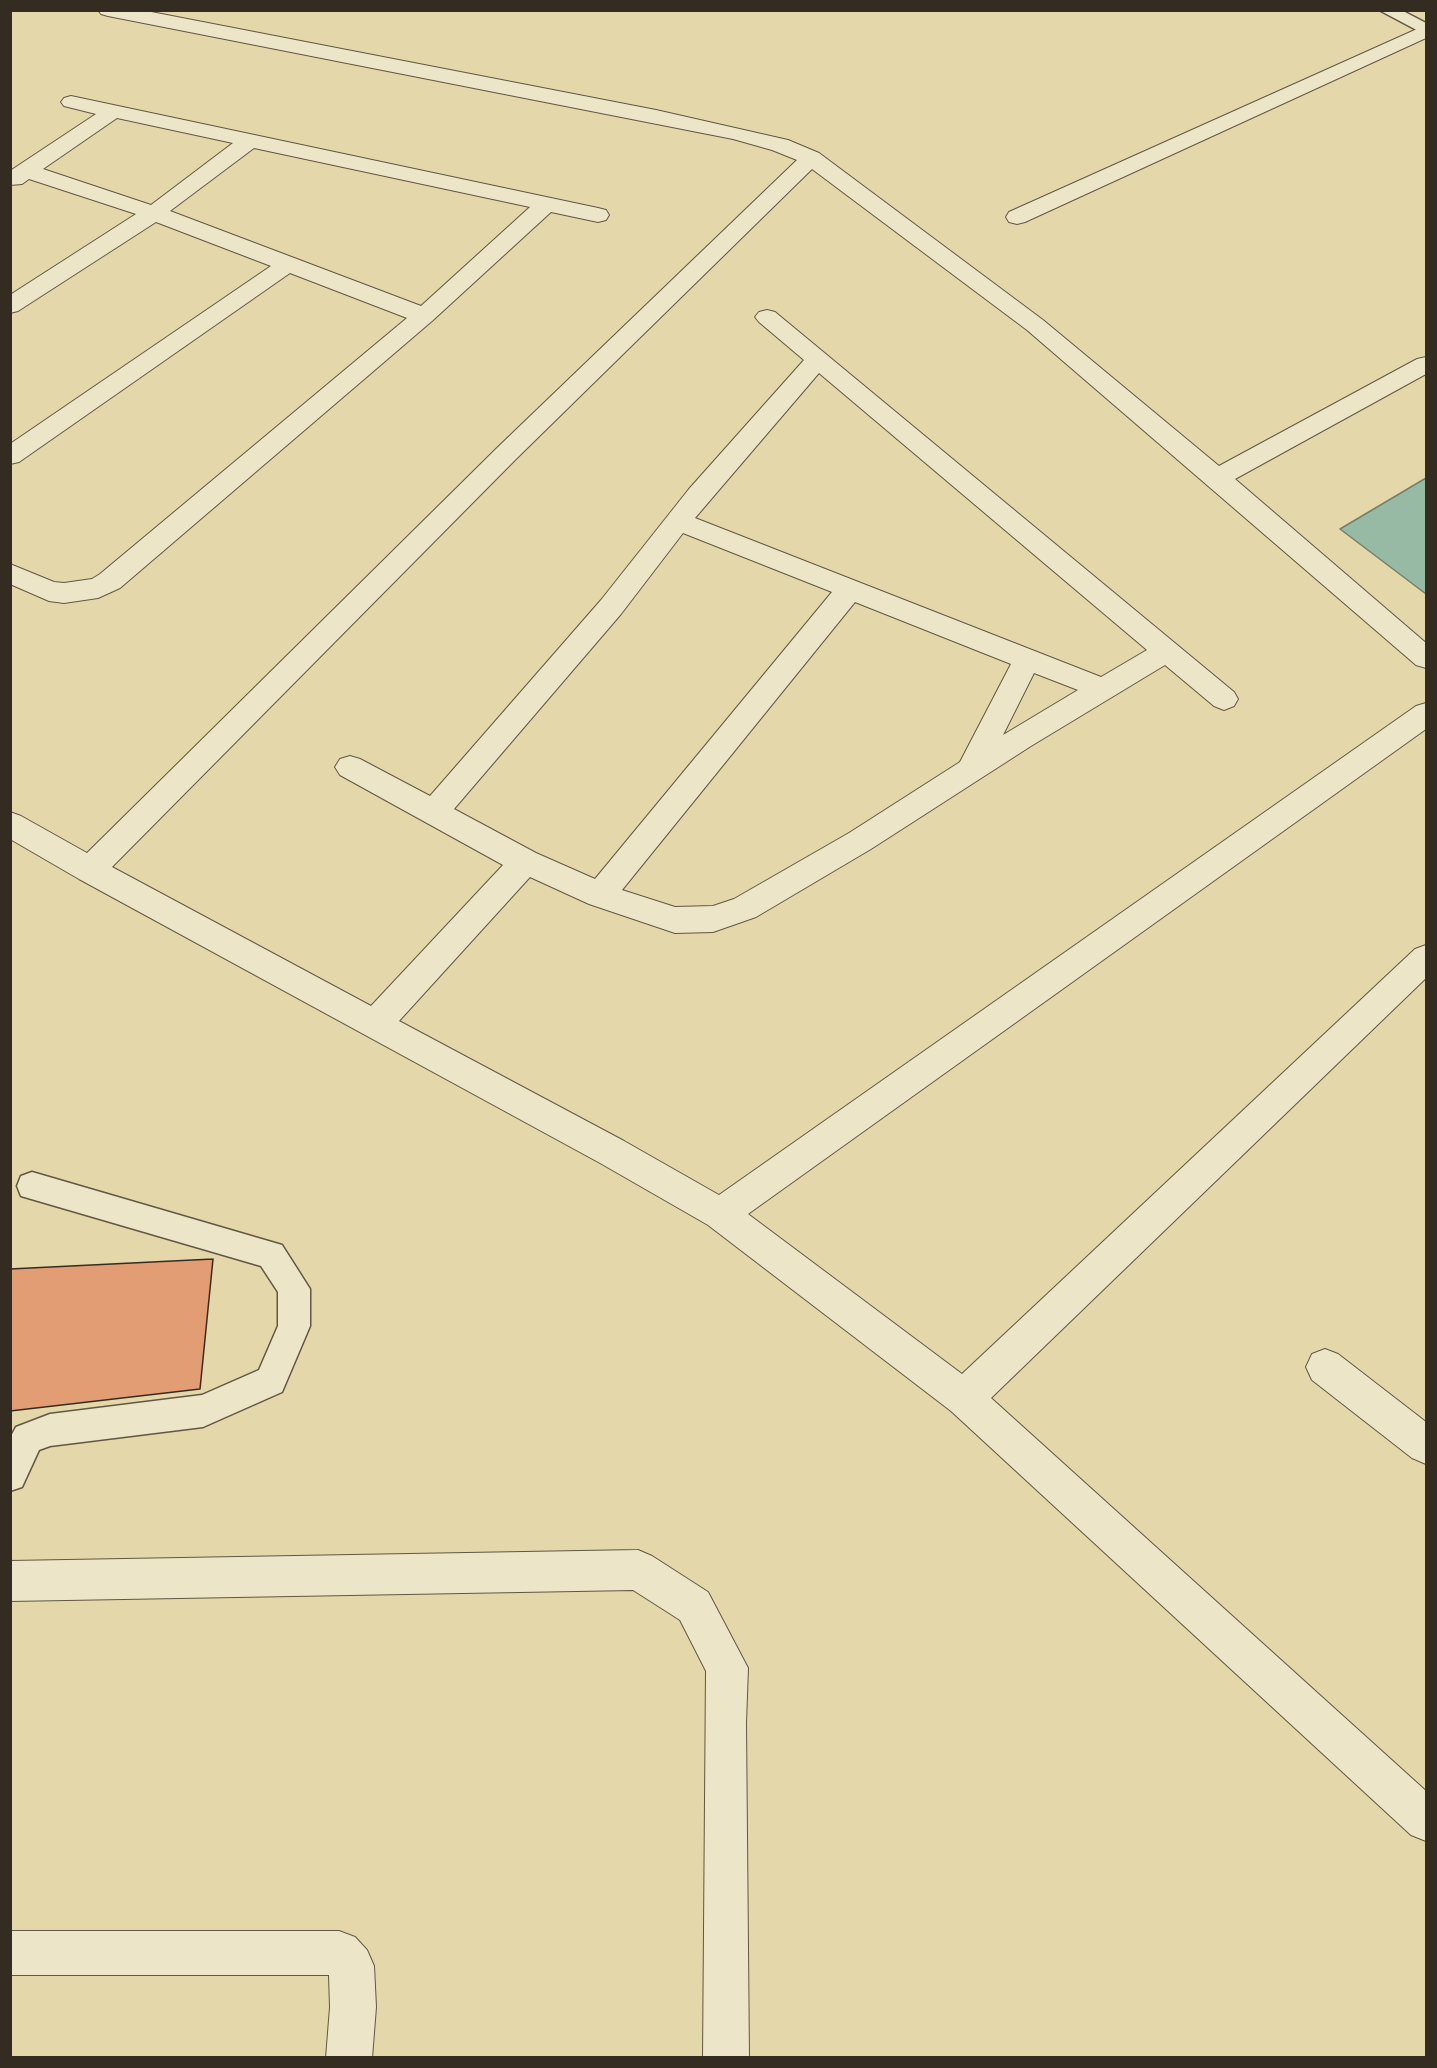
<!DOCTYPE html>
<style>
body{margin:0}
#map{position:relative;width:1437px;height:2068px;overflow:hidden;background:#e4d7aa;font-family:"EB Garamond",serif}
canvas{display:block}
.frame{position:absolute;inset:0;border:12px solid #352c21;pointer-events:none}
</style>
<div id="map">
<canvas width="1437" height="2068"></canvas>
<div class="frame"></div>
</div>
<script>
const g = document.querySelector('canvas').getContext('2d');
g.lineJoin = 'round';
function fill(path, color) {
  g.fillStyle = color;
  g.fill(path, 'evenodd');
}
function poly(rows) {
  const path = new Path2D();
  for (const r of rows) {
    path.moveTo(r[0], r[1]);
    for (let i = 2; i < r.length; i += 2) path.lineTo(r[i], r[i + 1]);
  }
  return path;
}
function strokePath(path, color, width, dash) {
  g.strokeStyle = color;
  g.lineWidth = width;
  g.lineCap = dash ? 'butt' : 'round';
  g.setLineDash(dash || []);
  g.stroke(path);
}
const water = poly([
 [1426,478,1426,594,1340,529,1426,478]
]);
fill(water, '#97baa4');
strokePath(water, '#708170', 1.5);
const building = poly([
 [213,1259,200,1389,10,1411,10,1269,213,1259]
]);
fill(building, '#e29d74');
strokePath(building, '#352c21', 1.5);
const lane = poly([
 [1379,10,1401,10,1426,23,1426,35,1379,10],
 [32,1172,282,1245,310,1289,310,1326,282,1392,203,1427,50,1446,39,1450,22,1487,10,1491,10,1438,16,1427,50,1414,202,1395,259,1370,278,1326,278,1292,261,1266,21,1196,17,1186,21,1176,32,1172]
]);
const street = poly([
 [98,10,141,10,656,110,788,140,819,153,1043,320,1219,466,1417,359,1426,357,1426,374,1235,479,1426,643,1426,668,1416,665,1027,330,812,169,516,459,112,867,371,1006,503,865,340,775,335,767,340,759,350,756,360,759,430,796,601,600,689,489,804,360,759,322,755,317,759,312,767,310,775,312,1234,692,1238,699,1234,706,1224,710,1214,706,1165,665,1031,746,871,849,756,917,713,932,675,933,589,904,530,877,399,1021,624,1141,719,1195,1416,706,1426,703,1426,729,748,1214,962,1374,1415,949,1426,945,1426,978,991,1398,1426,1791,1426,1841,1411,1835,951,1411,708,1225,600,1163,79,879,10,839,10,812,21,816,87,853,498,447,797,160,772,150,733,139,108,16,101,14,98,10],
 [819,373,1147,650,1101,677,695,518,819,373],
 [683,533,832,592,595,879,536,853,454,809,621,614,683,533],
 [855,602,1011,664,960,762,849,833,734,899,713,906,675,907,622,890,855,602],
 [1034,673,1078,690,1003,735,1034,673],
 [1426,25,1426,38,1025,222,1017,224,1009,222,1006,217,1009,212,1426,25],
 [71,96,598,208,606,210,609,215,606,220,598,222,551,212,432,321,120,588,98,598,64,603,49,601,10,584,10,564,54,582,64,583,92,579,100,574,407,318,290,273,19,462,10,464,10,444,271,266,156,222,18,311,10,313,10,295,136,214,29,179,22,184,10,185,10,171,96,114,64,106,61,102,64,98,71,96],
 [117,118,233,143,151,205,43,169,117,118],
 [254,148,530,207,421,306,170,211,254,148],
 [1325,1349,1338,1354,1426,1422,1426,1464,1412,1458,1312,1380,1306,1367,1312,1354,1325,1349],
 [638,1550,652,1556,708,1592,748,1668,746,1723,749,2058,703,2058,706,1671,680,1620,633,1590,10,1601,10,1561,638,1550],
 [10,1931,339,1931,355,1937,367,1950,374,1966,376,2007,372,2058,326,2058,330,2007,329,1975,10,1975,10,1931]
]);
strokePath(lane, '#615743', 3);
strokePath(street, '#615743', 2);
fill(lane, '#ede5c8');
fill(street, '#ede5c8');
</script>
